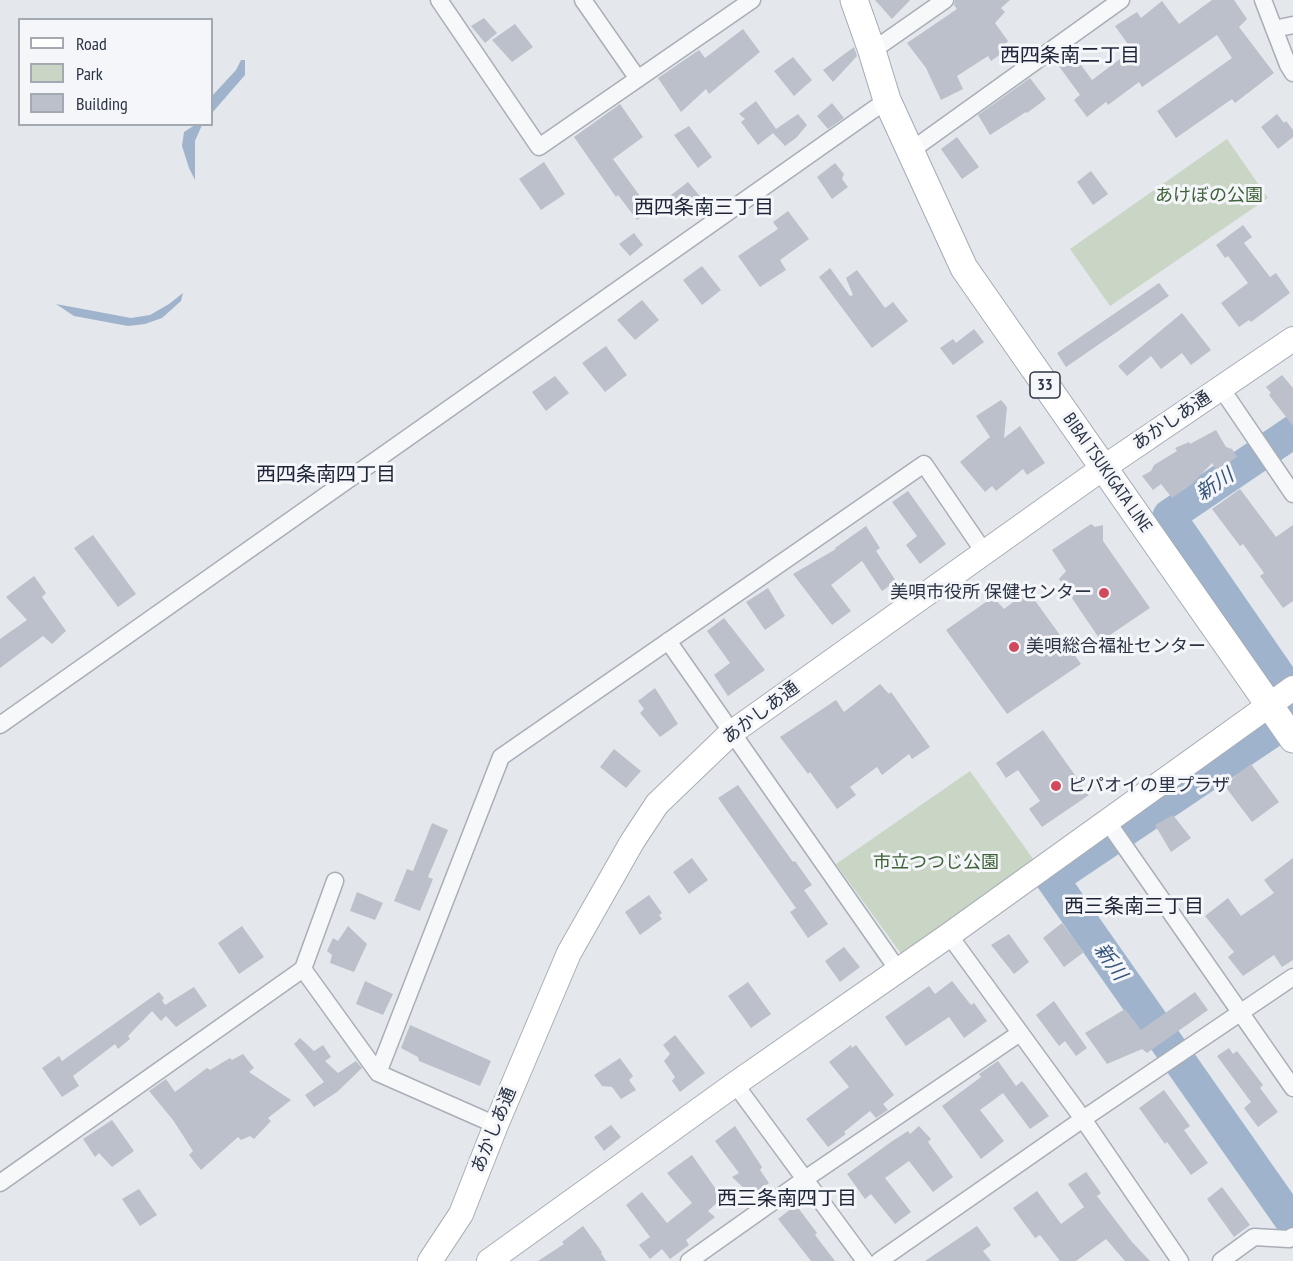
<!DOCTYPE html>
<meta charset="utf-8">
<style>
body{margin:0}
#map{position:relative;width:1293px;height:1261px;overflow:hidden;background:#e4e7ec;font-family:"PT Sans Narrow",sans-serif}
canvas{display:block}
.legend{position:absolute;left:18px;top:18px;width:195px;height:108px;box-sizing:border-box;background:#f4f6f9;border:2px solid #a4a8b1;margin:0;padding:8px 10px;list-style:none;font-size:18px;color:#2b3445}
.legend li{display:flex;align-items:center;gap:12px;height:30px}
.legend b{width:30px;border:2px solid #a4a8b1}
</style>
<div id="map">
<canvas width="1293" height="1261"></canvas>
<ul class="legend">
<li><b style="height:8px;background:#fff"></b>Road</li>
<li><b style="height:16px;background:#c9d6c5"></b>Park</li>
<li><b style="height:16px;background:#bbc0ca"></b>Building</li>
</ul>
</div>
<script>
const g = document.querySelector('canvas').getContext('2d');
g.lineJoin = 'round';
function fill(path, color) {
  g.fillStyle = color;
  g.fill(path, 'evenodd');
}
function poly(rows) {
  const path = new Path2D();
  for (const r of rows) {
    path.moveTo(r[0], r[1]);
    for (let i = 2; i < r.length; i += 2) path.lineTo(r[i], r[i + 1]);
  }
  return path;
}
function strokePath(path, color, width, dash) {
  g.strokeStyle = color;
  g.lineWidth = width;
  g.lineCap = dash ? 'butt' : 'round';
  g.setLineDash(dash || []);
  g.stroke(path);
}
function drawText(font, color, halo, rows, align = 'center') {
  g.font = font + ' "PT Sans Narrow","Noto Sans JP",sans-serif';
  g.lineWidth = 6;
  g.setLineDash([]);
  g.textBaseline = 'middle';
  g.strokeStyle = halo;
  g.fillStyle = color;
  for (const [text, x, y, turn = 0] of rows) {
    g.save();
    g.translate(x, y);
    g.rotate((+turn || 0) * Math.PI / 180);
    g.textAlign = isNaN(turn) ? turn : align;
    if (halo) g.strokeText(text, 0, 0);
    g.fillText(text, 0, 0);
    g.restore();
  }
}
fill(poly([
 [1227,139,1268,198,1110,306,1070,249],
 [970,771,1036,863,902,955,836,864]
]), '#c9d6c5');
fill(poly([
 [241,60,245,60,245,75,212,113,212,96,236,70],
 [195,125,202,125,195,141,195,180,189,168,182,146,184,132],
 [183,293,181,301,162,318,145,324,128,326,74,316,56,304,131,318,150,315,169,304]
]), '#9fb4cc');
strokePath(poly([
 [1293,432,1169,516,1293,696],
 [1293,717,1052,879,1293,1223]
]), '#9fb4cc', 33);
fill(poly([
 [875,0,910,0,892,19],
 [955,0,1010,0,1001,8,1005,12,995,23,1008,41,1002,48,1005,51,991,61,988,56,957,76,963,89,941,100,926,68,907,43,957,9,954,5],
 [1212,0,1234,0,1247,19,1239,27,1274,73,1235,103,1232,99,1176,138,1157,111,1232,58,1217,35,1142,87,1139,82,1108,105,1106,102,1087,117,1074,100,1080,95,1058,65,1073,54,1092,80,1132,50,1115,26,1137,12,1141,18,1162,1,1179,24],
 [484,18,497,33,485,43,471,26],
 [515,24,533,47,512,62,492,40],
 [743,29,760,52,709,94,706,89,681,112,658,78,699,50,705,58],
 [854,47,857,56,833,82,823,70],
 [793,57,812,80,794,96,774,71],
 [1030,78,1046,99,1027,113,1026,112,990,135,978,115],
 [756,101,776,129,798,114,807,125,796,138,785,146,773,133,758,145,741,122,745,119,739,114],
 [832,103,844,118,828,129,817,116],
 [620,104,643,137,613,159,650,210,637,220,618,195,616,197,574,137],
 [1277,114,1284,123,1286,121,1293,130,1293,137,1278,149,1261,127],
 [689,126,712,157,698,168,674,135],
 [957,137,979,167,962,179,941,149],
 [544,162,565,194,541,210,519,179],
 [835,163,844,174,842,179,848,187,832,199,817,177],
 [1091,171,1108,194,1093,205,1077,182],
 [688,182,704,201,688,215,671,195],
 [788,211,809,239,780,260,786,270,760,287,738,256,778,229,773,222],
 [1243,225,1252,237,1244,243,1270,277,1276,273,1290,293,1251,322,1249,320,1239,327,1221,303,1248,283,1228,256,1225,258,1216,245],
 [634,233,643,245,630,256,619,244],
 [702,266,721,290,702,305,683,280],
 [830,268,850,296,853,295,846,278,857,270,885,308,893,302,908,321,872,348,819,277],
 [1159,283,1169,296,1066,367,1057,353],
 [642,300,659,320,635,340,617,320],
 [1182,313,1211,350,1191,365,1182,353,1161,369,1151,356,1127,376,1118,366],
 [974,329,984,342,953,365,940,348,953,339,956,343],
 [606,346,627,375,605,392,582,363],
 [1282,375,1293,388,1293,426,1269,395,1271,393,1266,387],
 [555,376,569,393,546,411,532,392],
 [1001,400,1007,407,1004,438,1020,426,1045,463,1027,475,1023,469,996,491,992,486,985,492,960,462,990,437,976,416],
 [1216,430,1226,447,1232,449,1237,457,1217,471,1212,463,1192,484,1172,498,1161,484,1153,490,1142,476,1151,471,1154,465,1177,451,1175,448,1189,442,1190,444],
 [1240,489,1276,537,1293,525,1293,601,1283,608,1260,576,1264,573,1243,544,1240,546,1212,509],
 [908,491,946,544,920,564,906,545,917,536,892,502],
 [1091,524,1095,527,1103,525,1103,541,1150,608,1101,641,1059,579,1066,571,1052,550],
 [866,526,880,548,876,551,896,581,882,591,862,561,831,585,851,611,832,625,793,574,836,549,835,548],
 [93,535,136,594,118,607,74,548],
 [34,576,46,593,42,597,66,631,52,644,43,636,0,668,0,639,27,620,6,597],
 [768,588,785,616,765,630,746,602],
 [1028,591,1081,664,1007,714,946,630,993,597,1004,609],
 [724,618,765,670,728,696,714,675,730,663,707,631],
 [880,684,889,694,891,692,930,747,912,759,909,754,882,775,877,767,850,787,856,795,837,809,810,772,808,774,780,737,836,700,844,712],
 [655,688,678,724,660,737,640,713,644,709,638,701],
 [1043,730,1089,795,1042,827,1029,809,1040,801,1018,770,1006,778,996,763],
 [614,749,641,771,626,788,600,767],
 [1251,764,1279,802,1252,822,1224,785],
 [738,785,793,862,795,861,812,885,804,890,828,924,808,938,790,912,796,908,718,798],
 [1173,815,1191,838,1171,852,1155,825],
 [432,823,448,830,428,877,433,879,420,911,394,901,407,869,413,871],
 [692,858,708,880,689,894,673,872],
 [1293,858,1293,960,1282,967,1274,955,1243,976,1228,957,1234,952,1205,916,1228,898,1241,916,1274,893,1264,880],
 [357,892,383,903,375,920,350,911],
 [649,895,662,913,659,915,662,919,640,935,625,912],
 [1062,923,1084,952,1064,967,1043,938],
 [242,926,264,957,239,974,218,943],
 [348,926,367,944,354,972,330,963,332,955,327,951,333,938,338,941],
 [1009,934,1029,962,1014,974,991,945],
 [844,947,860,967,840,982,825,961],
 [365,981,393,994,383,1015,356,1004],
 [952,981,971,1005,974,1003,987,1021,964,1038,949,1017,906,1046,885,1017,929,986,935,994],
 [748,982,771,1014,751,1028,728,996],
 [194,987,207,1006,176,1027,166,1016,161,1021,152,1011,128,1036,130,1039,118,1049,115,1044,73,1076,79,1086,62,1097,42,1068,59,1056,62,1061,159,992,164,998,162,1000,165,1005],
 [1195,992,1208,1010,1147,1053,1142,1049,1107,1064,1085,1033,1125,1009,1141,1030],
 [1054,1001,1087,1048,1076,1056,1065,1041,1059,1046,1036,1015],
 [410,1025,491,1061,480,1086,419,1061,418,1057,401,1048],
 [675,1035,705,1073,680,1092,672,1081,675,1077,664,1061,670,1054,663,1045],
 [300,1038,314,1051,323,1045,331,1057,325,1061,338,1073,356,1061,362,1068,337,1092,314,1107,305,1095,324,1082,294,1044],
 [851,1045,852,1048,856,1045,894,1095,883,1104,888,1110,876,1118,870,1111,844,1132,846,1134,828,1147,806,1119,849,1087,829,1062],
 [1229,1048,1233,1054,1237,1051,1263,1085,1260,1088,1278,1112,1258,1127,1244,1108,1251,1102,1217,1056],
 [243,1054,254,1068,249,1072,291,1100,268,1118,271,1121,254,1139,250,1136,241,1140,238,1137,201,1170,189,1155,193,1151,173,1120,149,1091,166,1079,175,1092,207,1068,210,1070,230,1058,232,1060],
 [620,1058,633,1076,629,1080,636,1090,621,1099,612,1087,602,1086,594,1075],
 [998,1061,1016,1086,1022,1081,1049,1116,1030,1129,1003,1093,980,1110,1004,1141,981,1159,942,1106,981,1077,979,1074],
 [1164,1090,1190,1126,1184,1130,1208,1163,1191,1175,1167,1142,1165,1144,1139,1108],
 [112,1120,134,1151,112,1167,99,1153,95,1157,83,1139],
 [611,1125,621,1137,604,1151,594,1137],
 [735,1126,762,1167,760,1170,769,1183,751,1195,732,1177,739,1173,715,1141],
 [919,1126,931,1139,928,1142,953,1177,933,1192,909,1161,885,1178,911,1212,895,1224,871,1194,865,1199,847,1174,891,1142,908,1131,910,1134],
 [692,1155,722,1198,708,1211,715,1217,686,1240,689,1245,670,1259,662,1249,650,1259,639,1245,650,1237,626,1205,642,1192,667,1223,692,1203,667,1173],
 [1086,1172,1101,1193,1097,1196,1132,1242,1150,1261,1125,1261,1106,1239,1076,1261,1060,1261,1040,1235,1035,1238,1013,1208,1037,1191,1061,1224,1084,1207,1068,1184],
 [1222,1187,1250,1225,1234,1237,1207,1199],
 [139,1189,157,1215,140,1226,122,1199],
 [796,1205,817,1233,815,1235,835,1261,811,1261,778,1219],
 [583,1226,602,1252,601,1253,606,1261,538,1261,564,1244,562,1242],
 [977,1226,991,1245,983,1251,991,1261,925,1261]
]), '#bbc0ca');
const street = poly([
 [439,0,539,147,752,0],
 [583,0,638,79],
 [1263,0,1288,65,1293,73],
 [1274,29,1293,25],
 [872,51,945,0],
 [909,152,1121,0],
 [1221,388,1293,494],
 [668,641,898,970],
 [0,725,887,100],
 [1107,821,1293,1088],
 [335,881,303,969,378,1073],
 [949,935,1083,1119,1180,1261],
 [735,1084,865,1261],
 [496,1125,378,1073,501,757,924,464,984,552],
 [0,1183,303,969],
 [689,1261,805,1179,1020,1033],
 [879,1261,1083,1119,1293,977],
 [1221,1261,1254,1237,1289,1239,1293,1236]
]);
const secondary = poly([
 [430,1261,461,1214,496,1125,569,953,632,842,657,804,731,733,1103,468,1293,339],
 [489,1261,735,1084,949,935,1293,688]
]);
const primary = poly([
 [854,0,872,51,887,100,964,268,1293,739]
]);
strokePath(street, '#a9aeb7', 19);
strokePath(secondary, '#a9aeb7', 26);
strokePath(primary, '#a3abb8', 29);
strokePath(street, '#f7f8fa', 16);
strokePath(secondary, '#fff', 24);
strokePath(primary, '#fff', 27);
for (const [x, y, r, color] of [
 [1104,593,6,"#d1495b"],
 [1014,647,6,"#d1495b"],
 [1056,786,6,"#d1495b"]
]) {
  const dot = new Path2D();
  dot.arc(x, y, r, 0, 2 * Math.PI);
  g.fillStyle = color;
  g.fill(dot);
  strokePath(dot, '#f4f6f9', 2);
}
for (const [x, y, w] of [
 [1045,385,30]
]) {
  const box = new Path2D();
  box.roundRect(x - w / 2, y - 13, w, 26, 4.5);
  g.fillStyle = '#f4f6f9';
  g.fill(box);
  strokePath(box, '#2b3445', 1.5);
}
drawText('bold 16px', '#2b3445', null, [
 ["33",1045,385]
]);
drawText('18px', '#3f6138', '#f4f6f9', [
 ["あけぼの公園",1209,196],
 ["市立つつじ公園",936,863]
]);
drawText('18px', '#2b3445', '#f4f6f9', [
 ["あかしあ通",1172,421,-34],
 ["BIBAI TSUKIGATA LINE",1107,473,55],
 ["あかしあ通",761,713,-37],
 ["あかしあ通",494,1130,-68]
]);
drawText('18px', '#2b3445', '#f4f6f9', [
 ["美唄市役所 保健センター",1092,593,"right"],
 ["美唄総合福祉センター",1026,647],
 ["ピパオイの里プラザ",1068,786]
], 'left');
drawText('20px', '#1d2536', '#f4f6f9', [
 ["西四条南二丁目",1070,56],
 ["西四条南三丁目",704,208],
 ["西四条南四丁目",326,475],
 ["西三条南三丁目",1134,907],
 ["西三条南四丁目",787,1199]
]);
drawText('italic 20px', '#34527a', '#f4f6f9', [
 ["新川",1215,485,-34],
 ["新川",1110,962,55]
]);
</script>
